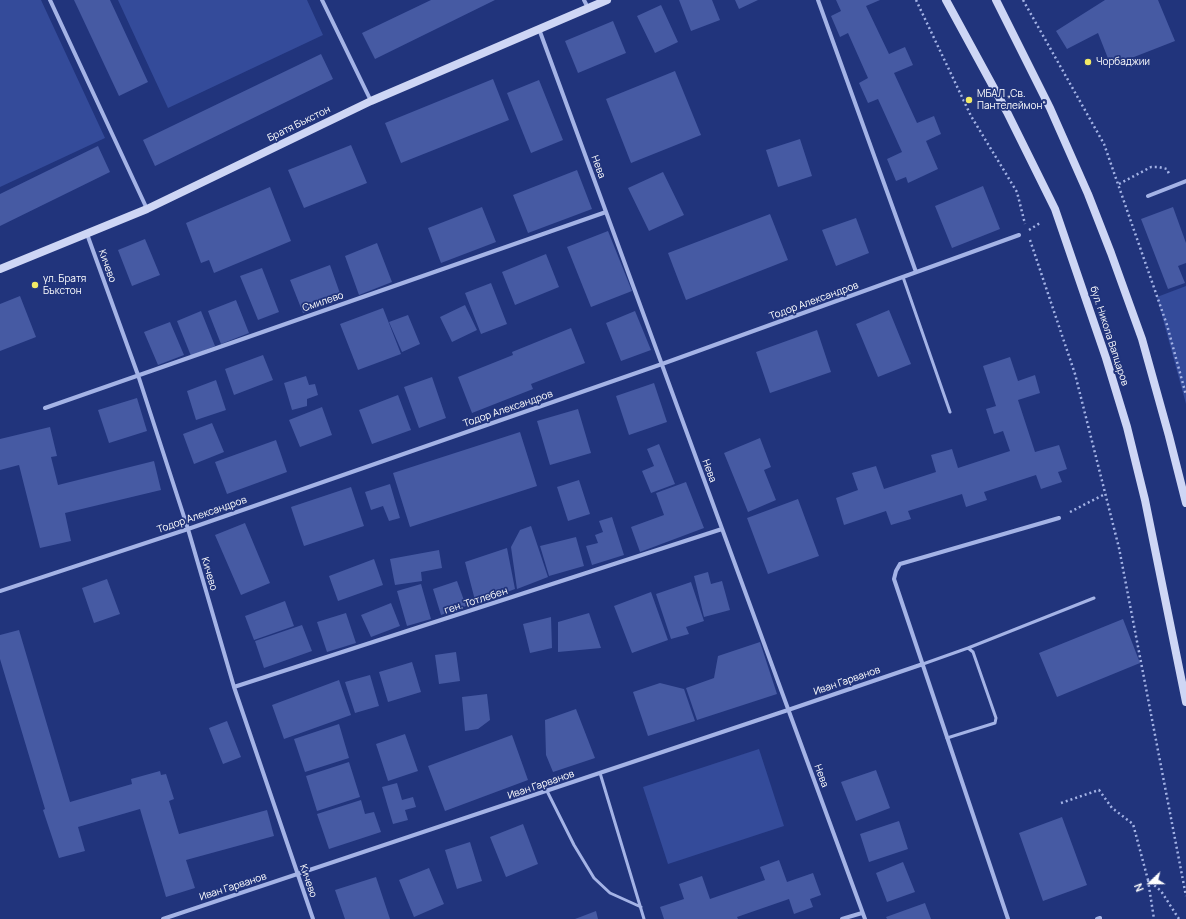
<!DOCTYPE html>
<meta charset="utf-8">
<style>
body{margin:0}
#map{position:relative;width:1186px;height:919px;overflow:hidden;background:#21347c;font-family:Manrope,sans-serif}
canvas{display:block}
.north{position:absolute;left:1130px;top:863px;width:40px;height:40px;-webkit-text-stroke:3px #21347c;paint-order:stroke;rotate:248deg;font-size:11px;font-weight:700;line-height:16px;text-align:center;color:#fff}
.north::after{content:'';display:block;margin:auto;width:14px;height:18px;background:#fff;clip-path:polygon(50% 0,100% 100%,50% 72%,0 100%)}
</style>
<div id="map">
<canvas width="1186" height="919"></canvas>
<div class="north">N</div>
</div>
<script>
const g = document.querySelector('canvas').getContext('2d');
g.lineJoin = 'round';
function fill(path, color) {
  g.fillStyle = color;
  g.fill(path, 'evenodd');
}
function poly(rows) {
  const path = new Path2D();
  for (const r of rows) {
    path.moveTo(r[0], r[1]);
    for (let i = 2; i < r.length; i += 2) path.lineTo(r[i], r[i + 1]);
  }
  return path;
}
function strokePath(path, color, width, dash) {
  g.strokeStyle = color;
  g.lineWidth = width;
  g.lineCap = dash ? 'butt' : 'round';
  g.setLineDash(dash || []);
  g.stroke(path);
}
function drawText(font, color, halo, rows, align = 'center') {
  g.font = font + ' Manrope,sans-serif';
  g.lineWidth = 3.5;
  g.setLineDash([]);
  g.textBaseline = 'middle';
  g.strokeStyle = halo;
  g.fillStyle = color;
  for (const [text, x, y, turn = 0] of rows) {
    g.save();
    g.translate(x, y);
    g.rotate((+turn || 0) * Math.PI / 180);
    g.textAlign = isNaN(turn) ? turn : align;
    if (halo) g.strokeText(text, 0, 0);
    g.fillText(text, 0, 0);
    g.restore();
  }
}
fill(poly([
 [0,0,41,0,105,138,0,187],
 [118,0,307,0,323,35,168,108],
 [1186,286,1186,404,1157,297],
 [759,749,784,826,668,864,643,787]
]), '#344b9a');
fill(poly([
 [74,0,110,0,148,82,119,96],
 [431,0,495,0,375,59,362,33],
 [679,0,712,0,720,20,691,31],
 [735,0,758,0,739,9],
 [836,0,880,0,866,6,889,54,905,47,913,65,894,73,917,123,934,116,941,134,926,141,938,169,908,183,906,177,896,181,887,159,902,152,878,99,868,103,859,83,868,78,848,33,840,37,831,16,841,11],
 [1105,0,1158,0,1175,41,1111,66,1098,33,1067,49,1056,31],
 [661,5,678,42,655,53,637,16],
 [613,21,626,53,578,73,565,41],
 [321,54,333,79,155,166,143,140],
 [675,71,701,135,631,163,606,99],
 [493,79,509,120,401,163,385,123],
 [539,80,563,140,531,153,507,93],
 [800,139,812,176,778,187,766,150],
 [351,145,367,183,304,208,288,170],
 [98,146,110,172,0,226,0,194],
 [577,170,592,209,528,233,513,195],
 [663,172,684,215,649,231,628,188],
 [983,186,1000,229,952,248,935,206],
 [270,187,291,241,214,273,209,260,201,263,186,223],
 [482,207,496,242,441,263,428,228],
 [1173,207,1186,243,1186,263,1178,266,1185,283,1168,289,1141,219],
 [770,214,788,260,686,300,668,253],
 [856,218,869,253,836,266,822,230],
 [608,231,632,291,591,307,567,247],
 [145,239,160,275,132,286,118,250],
 [377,243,392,282,359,295,345,256],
 [546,254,559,287,515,305,502,272],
 [330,265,342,299,303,313,290,280],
 [262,268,279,312,258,320,240,276],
 [491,283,507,324,481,334,465,293],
 [20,296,36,337,0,351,0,304],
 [236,300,249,333,221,344,208,311],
 [465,305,477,330,452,342,440,317],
 [383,308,401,354,358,370,340,324],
 [889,310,911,364,878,377,856,324],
 [201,311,215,346,191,356,177,321],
 [635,311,651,350,621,361,606,323],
 [408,315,420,344,402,352,389,322],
 [170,322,184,355,158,365,144,332],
 [571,328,585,363,531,384,533,389,472,413,458,377,513,355,512,352],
 [817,330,831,372,770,393,756,352],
 [263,355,273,380,234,395,225,369],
 [1010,357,1018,381,1035,375,1040,393,1018,400,1035,452,1059,445,1067,469,1058,472,1062,482,1041,489,1036,475,984,492,987,500,966,507,962,494,908,511,911,519,891,525,886,511,844,525,836,498,858,490,852,473,876,466,884,489,936,472,931,455,952,449,958,468,1010,451,1003,431,994,434,986,409,996,406,983,366],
 [306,376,309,385,315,384,318,395,307,399,307,406,292,410,284,383],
 [432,377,446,418,419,428,404,387],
 [216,380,226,410,196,420,187,391],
 [654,383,667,422,629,435,616,396],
 [398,395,411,430,372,444,359,410],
 [137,398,147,431,109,443,98,410],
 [322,407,332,435,300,447,289,420],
 [578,409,591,453,550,465,537,421],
 [212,423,224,452,194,464,183,434],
 [50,427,57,456,51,457,58,485,154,461,161,490,65,513,71,541,40,548,19,465,0,470,0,439],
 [520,432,537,486,410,527,393,473],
 [760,438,771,467,764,470,776,500,748,512,724,453],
 [276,440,287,472,227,494,215,462],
 [659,444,675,484,651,493,642,471,654,466,647,449],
 [579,480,590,514,568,521,557,487],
 [686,482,704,528,640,552,631,527,664,515,656,493],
 [390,484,400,518,389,521,383,506,371,510,365,492],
 [351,487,364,526,304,546,291,507],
 [798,499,819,556,768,574,747,518],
 [612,517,624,555,592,565,586,546,598,543,595,535,603,532,599,521],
 [245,523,270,583,241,595,215,535],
 [531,526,548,577,517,589,511,547,520,530],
 [576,537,584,566,549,576,540,546],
 [507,548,515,589,476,604,465,562],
 [439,550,442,568,421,572,422,581,395,585,390,559],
 [374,559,383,585,338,601,329,576],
 [708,572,711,584,722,581,730,610,704,617,694,576],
 [107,579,120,614,94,623,82,588],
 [457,581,466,606,441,615,433,589],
 [691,582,704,621,686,627,689,634,671,639,656,594],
 [421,584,431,619,407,626,397,591],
 [651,592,668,640,632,653,614,606],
 [285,601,294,626,254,640,245,616],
 [391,603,400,626,371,637,361,615],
 [346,613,356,643,327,652,317,622],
 [589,613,601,648,558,652,558,622],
 [551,617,552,648,530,653,523,624],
 [1123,619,1140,663,1057,697,1039,653],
 [302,625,312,651,264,668,255,641],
 [19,630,70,802,132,784,131,779,160,771,161,775,166,774,174,799,169,801,179,834,267,810,274,836,186,860,195,888,166,897,140,809,78,827,85,851,59,858,43,810,45,809,0,659,0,635],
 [760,642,777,694,697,720,686,688,714,678,718,656],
 [456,652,460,681,439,684,435,655],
 [412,662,421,692,388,702,379,672],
 [370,675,379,706,355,713,345,682],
 [339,680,351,715,284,739,272,705],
 [660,683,684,689,695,721,648,736,633,692],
 [487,694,490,720,478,729,465,731,462,697],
 [576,709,595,758,553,772,546,755,545,720],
 [227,721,241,757,223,764,209,728],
 [339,724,349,758,305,772,294,739],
 [405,734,418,771,388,781,376,744],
 [512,735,528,780,445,811,428,766],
 [349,762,360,797,317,811,306,776],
 [876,770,890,808,856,821,841,782],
 [397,783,402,800,413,797,416,807,405,810,408,820,393,824,382,787],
 [361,800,365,814,374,812,381,832,329,849,317,814],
 [1062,817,1087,885,1043,901,1019,833],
 [899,821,908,849,869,862,860,834],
 [523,824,538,864,506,877,490,837],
 [470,842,482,881,457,889,445,850],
 [779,860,787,882,813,873,821,895,810,899,813,907,794,914,789,899,737,917,738,919,664,919,660,907,684,899,679,884,702,876,710,899,765,880,760,867],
 [903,862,915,892,887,902,876,873],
 [429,868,444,904,414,917,399,880],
 [376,877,390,919,345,919,335,890],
 [925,903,931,919,887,919,886,917],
 [596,911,598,919,575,919]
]), '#465aa3');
strokePath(poly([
 [916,0,971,116,1017,192,1025,224],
 [1023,0,1104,144,1167,325,1186,395],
 [1119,184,1151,167,1159,167,1167,169,1169,174],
 [1029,230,1040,223],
 [1030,240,1075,374,1119,548,1186,896],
 [1070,512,1105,494],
 [1061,803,1099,790,1112,808,1133,824,1148,880,1161,891,1179,919],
 [1148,880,1154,919]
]), '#a4b3e6', 2.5, [2, 3]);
strokePath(poly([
 [903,277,950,412],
 [968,648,1094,598],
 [923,664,968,648,973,652,996,718,995,723,947,738],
 [600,773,644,919],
 [547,791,574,845,594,878,610,893,641,907]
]), '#a4b3e6', 3);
strokePath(poly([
 [50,0,147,209],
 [322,0,371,101],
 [584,0,588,8],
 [818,0,916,272],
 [539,29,865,919],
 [1148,196,1186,181],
 [87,234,138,375,188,529,234,687,313,919],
 [45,408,606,212],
 [0,591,188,529,662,364,1019,235],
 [234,687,722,529],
 [163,919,788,710,923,664],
 [842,919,862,913],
 [1008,919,894,579,896,571,900,564,1059,518],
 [1097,919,1100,918]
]), '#a4b3e6', 4);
strokePath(poly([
 [946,0,1007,112,1055,209,1106,358,1127,427,1145,500,1186,702],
 [996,0,1050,108,1088,194,1111,253,1142,339,1169,436,1186,503],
 [0,269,147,209,371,101,607,0]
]), '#ced6f5', 8);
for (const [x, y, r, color] of [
 [1088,62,4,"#f2ea66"],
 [969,100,4,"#f2ea66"],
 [35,285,4,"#f2ea66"]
]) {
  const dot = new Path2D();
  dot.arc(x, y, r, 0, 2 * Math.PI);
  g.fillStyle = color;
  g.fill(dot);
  strokePath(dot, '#21347c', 1.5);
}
drawText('10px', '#fff', '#21347c', [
 ["Чорбаджии",1096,62],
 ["МБАЛ „Св.",977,94],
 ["Пантелеймон“",977,106],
 ["ул. Братя",43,279],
 ["Бъкстон",43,291]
], 'left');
drawText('10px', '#fff', '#21347c', [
 ["Братя Бъкстон",299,124,-26],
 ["Нева",598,167,70],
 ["Кичево",107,266,70],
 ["Тодор Александров",814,301,-20],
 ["Смилево",323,302,-19],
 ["бул. Никола Вапцаров",1109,336,72],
 ["Тодор Александров",508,409,-19],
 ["Нева",709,471,70],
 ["Тодор Александров",202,515,-19],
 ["Кичево",209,574,74],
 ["ген. Тотлебен",476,601,-18],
 ["Иван Гарванов",847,681,-19],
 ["Нева",821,776,70],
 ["Иван Гарванов",541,785,-19],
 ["Кичево",308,881,71],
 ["Иван Гарванов",233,887,-18]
]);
</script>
